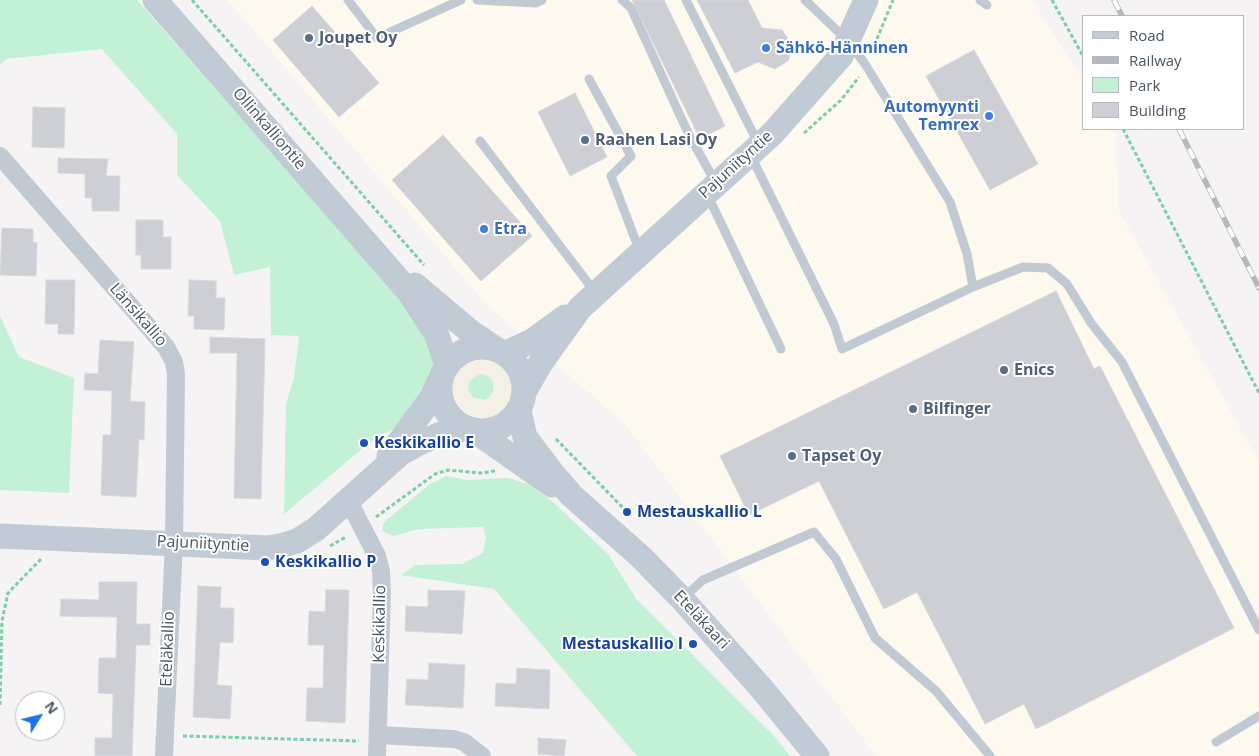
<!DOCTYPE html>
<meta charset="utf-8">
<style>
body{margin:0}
#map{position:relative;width:1259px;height:756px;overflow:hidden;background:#f5f3f3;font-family:"Open Sans",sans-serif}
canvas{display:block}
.legend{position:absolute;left:1082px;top:15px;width:162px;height:115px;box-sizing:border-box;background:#fff;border:1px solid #b7bbc0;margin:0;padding:6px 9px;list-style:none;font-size:15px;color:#4a5661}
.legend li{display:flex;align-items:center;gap:10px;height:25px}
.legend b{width:25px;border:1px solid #b7bbc0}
.north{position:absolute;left:15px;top:691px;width:50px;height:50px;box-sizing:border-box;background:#fff;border:1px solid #b7bbc0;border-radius:50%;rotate:54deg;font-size:14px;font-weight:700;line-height:20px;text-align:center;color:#4a5661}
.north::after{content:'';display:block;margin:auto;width:18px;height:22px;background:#1a73e8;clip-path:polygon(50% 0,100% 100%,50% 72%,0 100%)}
</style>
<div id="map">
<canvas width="1259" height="756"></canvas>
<ul class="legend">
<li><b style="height:6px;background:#c1cbd6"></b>Road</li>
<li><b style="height:6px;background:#b5b8bd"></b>Railway</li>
<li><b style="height:14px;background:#c3f1d5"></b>Park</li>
<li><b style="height:14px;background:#cdcfd5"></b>Building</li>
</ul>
<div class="north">N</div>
</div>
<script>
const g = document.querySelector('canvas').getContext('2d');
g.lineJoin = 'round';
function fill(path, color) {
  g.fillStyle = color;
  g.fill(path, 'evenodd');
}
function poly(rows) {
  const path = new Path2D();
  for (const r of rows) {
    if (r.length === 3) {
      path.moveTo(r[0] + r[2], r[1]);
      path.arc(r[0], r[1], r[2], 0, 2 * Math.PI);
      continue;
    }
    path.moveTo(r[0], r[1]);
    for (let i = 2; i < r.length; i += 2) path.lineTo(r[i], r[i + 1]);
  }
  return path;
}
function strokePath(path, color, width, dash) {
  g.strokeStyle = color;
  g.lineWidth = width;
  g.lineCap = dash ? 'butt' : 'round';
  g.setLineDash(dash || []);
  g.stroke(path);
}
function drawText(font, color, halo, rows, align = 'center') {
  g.font = font + ' "Open Sans",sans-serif';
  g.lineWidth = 4;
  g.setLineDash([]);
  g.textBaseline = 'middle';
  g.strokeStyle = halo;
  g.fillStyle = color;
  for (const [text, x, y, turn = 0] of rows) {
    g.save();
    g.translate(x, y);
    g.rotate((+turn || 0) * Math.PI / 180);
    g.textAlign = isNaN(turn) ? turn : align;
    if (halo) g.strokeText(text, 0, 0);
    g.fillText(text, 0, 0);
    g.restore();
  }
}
fill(poly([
 [228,0,1032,0,1083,80,1083,129,1113,129,1116,134,1118,209,1259,462,1259,756,876,756,624,423,486,304]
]), '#fdf9ef');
fill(poly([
 [0,0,137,0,391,287,436,351,429,388,398,426,374,439,284,514,286,404,294,378,299,336,271,335,270,267,234,275,220,221,177,175,177,134,102,49,6,59,0,65],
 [0,316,19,357,74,378,69,493,0,490],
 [481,387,13],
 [447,476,467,480,508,478,528,484,553,502,608,554,637,600,774,736,790,756,637,756,494,589,401,575,415,565,462,564,483,553,486,537,483,527,419,529,393,536,382,531,384,522,430,484]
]), '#c3f1d5');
fill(poly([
 [475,358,486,358,502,364,509,372,513,382,513,393,509,404,502,412,490,418,476,417,464,412,454,395,453,382,459,369],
 [480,374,488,375,494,382,492,395,485,400,472,397,468,390,469,381]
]), '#f5f0e5');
const building = poly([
 [632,0,664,0,725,126,700,139,632,0],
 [697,0,748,0,762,28,782,30,790,42,789,60,775,69,758,62,735,73,697,0],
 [312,6,379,83,339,117,273,40,312,6],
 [974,50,1038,164,990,190,926,76,974,50],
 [575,93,607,157,570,176,538,112,575,93],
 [33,107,65,108,64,148,32,147,33,107],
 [443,135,532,236,481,281,392,180,443,135],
 [58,158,108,159,106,176,120,176,119,211,92,211,92,198,85,198,85,174,58,173,58,158],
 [136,220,163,220,163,237,171,237,171,269,141,269,141,255,136,255,136,220],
 [2,228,33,229,33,242,37,243,36,276,0,275,2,228],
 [46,280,75,280,74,334,58,334,58,324,45,324,46,280],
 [189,280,216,281,216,298,225,298,224,330,194,329,194,316,188,316,189,280],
 [1056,291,1094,369,1100,366,1234,628,1036,729,1024,704,985,724,917,592,884,609,819,481,749,515,720,456,1056,291],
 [210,337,265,339,261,499,234,498,237,353,210,353,210,337],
 [100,340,134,342,130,401,145,402,144,440,139,439,136,497,101,495,103,435,111,435,112,391,84,390,85,373,98,374,100,340],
 [99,582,137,582,136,624,150,624,150,645,136,645,132,756,95,756,95,738,112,738,113,694,98,693,99,658,116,658,117,617,60,616,61,599,99,600,99,582],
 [198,586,221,587,220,608,234,608,233,643,220,642,217,685,232,686,230,719,193,717,198,586],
 [326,590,349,590,345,723,306,721,307,688,323,688,324,645,308,645,309,611,325,612,326,590],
 [428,590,465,591,462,634,405,631,406,606,428,607,428,590],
 [429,663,465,665,463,708,405,705,407,679,428,680,429,663],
 [517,668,550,670,549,709,495,706,496,683,516,684,517,668],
 [538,738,566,740,564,756,538,754,538,738]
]);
fill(building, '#cdcfd5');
strokePath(building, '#d7d9de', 1);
strokePath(poly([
 [192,0,424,265],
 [1052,0,1083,56],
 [872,51,893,0],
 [1123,129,1259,393],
 [804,133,841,100,859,77],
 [556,439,627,512],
 [376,517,435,474,448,470,481,473,495,471],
 [330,546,346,537],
 [0,705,2,621,8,593,41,559],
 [183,736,359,741]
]), '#7ad0a6', 3, [4, 2.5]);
strokePath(poly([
 [348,0,377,38,461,0],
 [477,0,536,3,542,0],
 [622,0,631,8,689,135,716,183],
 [686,0,759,145],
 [980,0,987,5],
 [589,79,631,156,611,176,640,252],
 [480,141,595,292],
 [751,156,834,324,842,349,973,287,967,254,950,202,865,64,848,41,805,0],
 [707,194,781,349],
 [973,287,1023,267,1048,268,1067,284,1091,323,1122,362,1259,630],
 [683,598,703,580,814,532,836,559,875,638,936,691,990,756],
 [1216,742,1259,716]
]), '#c1cad2', 9);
strokePath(poly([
 [0,156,166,347,174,362,176,374,174,543,164,756],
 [348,500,377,556,381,571,382,594,377,756],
 [378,735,454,739,464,742,482,756]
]), '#c1cad2', 18);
strokePath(poly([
 [155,0,409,292,437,335,447,366],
 [415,285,472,333,496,349],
 [482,389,42],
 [506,353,532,341,565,317],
 [524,392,540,364,580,308,772,134,841,56,866,0],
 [519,411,525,437,553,474,572,496,641,557,682,599,762,689,817,756],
 [475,431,552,485],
 [389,456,431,399,441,378],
 [0,536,267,548,280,546,297,541,316,529,401,453,419,443,441,434,466,429]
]), '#c1cbd6', 25);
const rail = poly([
 [1114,0,1122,16],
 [1179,129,1259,288]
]);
strokePath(rail, '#b5b8bd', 5.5);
strokePath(rail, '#fff', 4, [11]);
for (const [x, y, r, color] of [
 [309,38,5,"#5c6f8a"],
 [766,48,5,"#3f7fe0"],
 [989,116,5,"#3f7fe0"],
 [585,140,5,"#5c6f8a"],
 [484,229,5,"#3f7fe0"],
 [1004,370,5,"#5c6f8a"],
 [913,409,5,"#5c6f8a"],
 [364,443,5,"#1a4fb4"],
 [792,456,5,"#5c6f8a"],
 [627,512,5,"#1a4fb4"],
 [265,562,5,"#1a4fb4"],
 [693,644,5,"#1a4fb4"]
]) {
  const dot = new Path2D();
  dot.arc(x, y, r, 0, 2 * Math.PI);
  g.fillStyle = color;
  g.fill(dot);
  strokePath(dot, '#fff', 2);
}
drawText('bold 16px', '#4e5e75', '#fff', [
 ["Joupet Oy",319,38],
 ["Raahen Lasi Oy",595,140],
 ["Enics",1014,370],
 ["Bilfinger",923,409],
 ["Tapset Oy",802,456]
], 'left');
drawText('bold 16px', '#366cbe', '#fff', [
 ["Sähkö-Hänninen",776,48],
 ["Automyynti",979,107,"right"],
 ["Temrex",979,125,"right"],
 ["Etra",494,229]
], 'left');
drawText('16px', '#4a5661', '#fff', [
 ["Ollinkalliontie",269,129,49],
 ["Pajuniityntie",736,165,-42],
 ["Länsikallio",138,315,49],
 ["Pajuniityntie",203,544,3],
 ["Eteläkaari",701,620,47],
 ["Keskikallio",380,624,-89],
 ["Eteläkallio",168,649,-88]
]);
drawText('bold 16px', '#164399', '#fff', [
 ["Keskikallio E",374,443],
 ["Mestauskallio L",637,512],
 ["Keskikallio P",275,562],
 ["Mestauskallio I",683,644,"right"]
], 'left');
</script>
